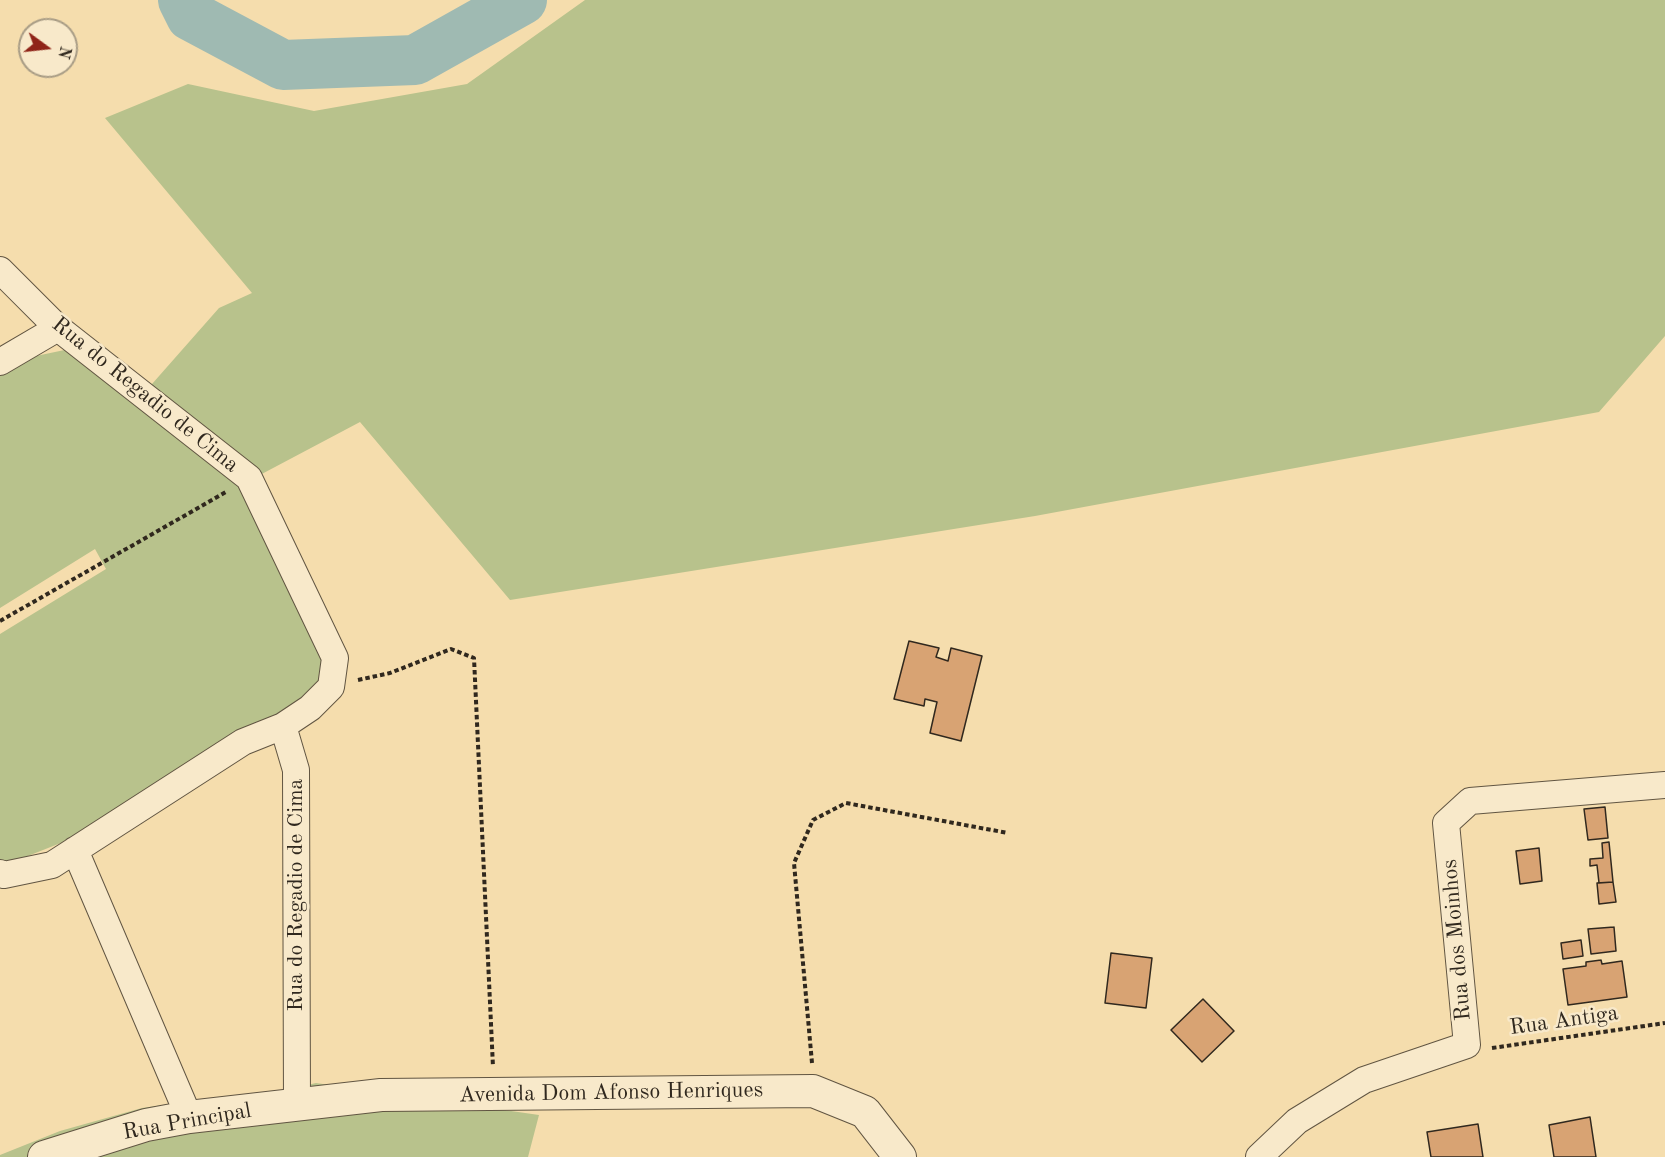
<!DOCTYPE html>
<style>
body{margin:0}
#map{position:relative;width:1665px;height:1157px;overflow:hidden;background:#f5ddad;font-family:"Old Standard TT",serif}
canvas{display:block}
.north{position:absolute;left:18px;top:18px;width:60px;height:60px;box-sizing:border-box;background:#f8e9ca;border:2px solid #a89c85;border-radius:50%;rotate:105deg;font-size:16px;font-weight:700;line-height:24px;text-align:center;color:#30281e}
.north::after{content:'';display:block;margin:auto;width:21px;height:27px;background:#8f2418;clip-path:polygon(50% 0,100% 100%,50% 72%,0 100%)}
</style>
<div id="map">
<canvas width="1665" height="1157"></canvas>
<div class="north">N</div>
</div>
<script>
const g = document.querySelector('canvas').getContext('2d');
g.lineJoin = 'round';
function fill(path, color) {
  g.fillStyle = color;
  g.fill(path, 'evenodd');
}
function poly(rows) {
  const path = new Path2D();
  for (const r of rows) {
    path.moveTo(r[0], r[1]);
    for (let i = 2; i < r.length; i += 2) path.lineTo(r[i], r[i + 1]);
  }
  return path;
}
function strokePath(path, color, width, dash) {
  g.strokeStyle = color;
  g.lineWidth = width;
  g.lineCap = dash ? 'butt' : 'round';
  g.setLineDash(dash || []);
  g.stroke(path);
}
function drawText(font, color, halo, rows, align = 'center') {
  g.font = font + ' "Old Standard TT",serif';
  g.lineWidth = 5;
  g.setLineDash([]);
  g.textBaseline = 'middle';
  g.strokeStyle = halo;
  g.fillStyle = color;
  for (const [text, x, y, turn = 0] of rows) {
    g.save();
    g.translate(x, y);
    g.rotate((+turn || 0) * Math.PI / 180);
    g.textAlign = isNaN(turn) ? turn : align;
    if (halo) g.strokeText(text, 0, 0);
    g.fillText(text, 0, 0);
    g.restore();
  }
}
fill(poly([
 [585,0,1665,0,1665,336,1599,412,1035,516,510,600,360,422,258,476,330,658,312,695,81,835,0,867,0,634,106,569,95,549,0,608,0,376,36,356,74,348,152,384,219,308,252,293,105,118,188,84,314,111,467,84],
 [316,1083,539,1115,528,1157,0,1157,0,1155,60,1131,142,1108,205,1099,282,1091]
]), '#b8c28c');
strokePath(poly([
 [183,0,191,16,283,65,415,60,522,0]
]), '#9fbab2', 50);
const building = poly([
 [909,641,939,648,936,657,948,661,951,648,982,656,961,741,930,733,937,702,925,699,924,706,894,699,909,641],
 [1605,807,1608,838,1588,840,1584,809,1605,807],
 [1609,842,1613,882,1599,883,1597,865,1590,866,1590,859,1603,858,1602,843,1609,842],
 [1539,848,1542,881,1520,884,1516,851,1539,848],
 [1613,882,1616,902,1599,904,1597,883,1613,882],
 [1614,927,1616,951,1591,954,1588,929,1614,927],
 [1581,940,1583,956,1563,959,1561,943,1581,940],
 [1111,953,1152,958,1146,1008,1105,1003,1111,953],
 [1601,960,1602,964,1622,961,1627,997,1568,1005,1563,969,1586,966,1586,962,1601,960],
 [1203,999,1234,1031,1202,1062,1171,1030,1203,999],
 [1590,1117,1596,1157,1554,1157,1549,1125,1590,1117],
 [1478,1124,1483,1157,1431,1157,1427,1132,1478,1124]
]);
fill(building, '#d8a373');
strokePath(building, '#30281e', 1.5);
const minor = poly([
 [0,270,58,328,249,478,335,658,331,687,310,708,283,726,296,770,297,1105],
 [0,362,58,328],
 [75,850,189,1117],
 [0,873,4,875,52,865,243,742,283,726],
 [1259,1157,1297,1121,1364,1080,1467,1045,1446,823,1470,801,1665,785]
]);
const tertiary = poly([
 [44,1157,146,1125,189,1117,381,1095,813,1091,865,1112,900,1157]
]);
strokePath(minor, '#615542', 28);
strokePath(tertiary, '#615542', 34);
strokePath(poly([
 [0,621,226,492],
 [358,680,390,673,451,649,474,658,493,1067],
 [1492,1048,1665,1023],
 [812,1063,794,863,813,820,846,803,1008,833]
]), '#30281e', 4, [4.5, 3]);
strokePath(minor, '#f8e9ca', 26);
strokePath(tertiary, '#f8e9ca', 32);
drawText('22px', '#30281e', '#f8e9ca', [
 ["Rua do Regadio de Cima",145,395,39],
 ["Rua do Regadio de Cima",296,895,-90],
 ["Rua dos Moinhos",1457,940,-95],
 ["Rua Antiga",1564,1021,-8],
 ["Avenida Dom Afonso Henriques",611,1093,-1],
 ["Rua Principal",187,1122,-10]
]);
</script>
